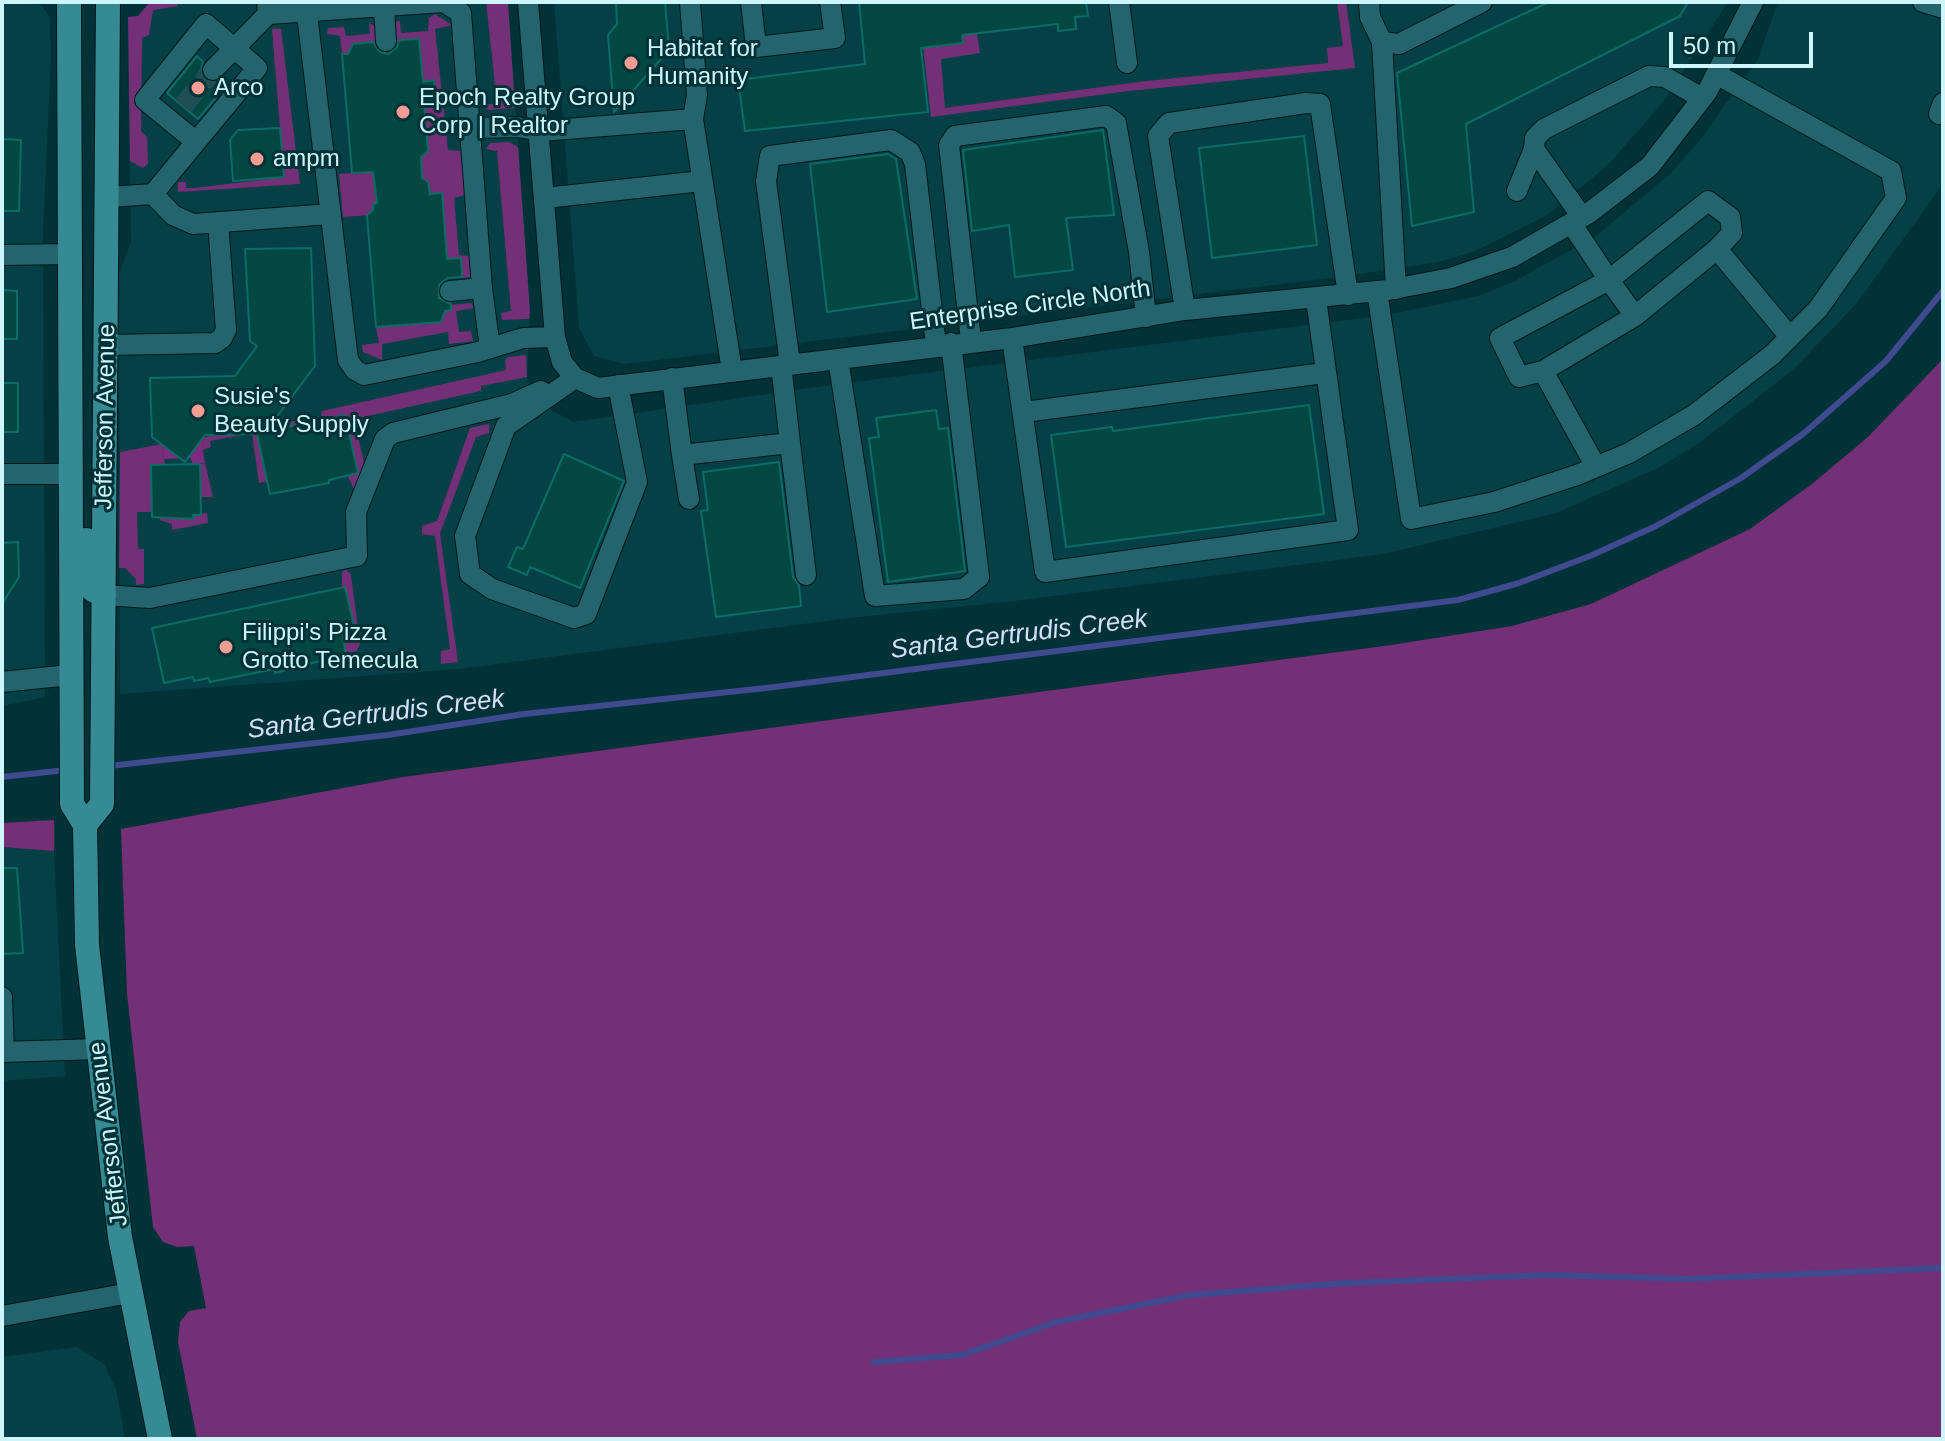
<!DOCTYPE html>
<style>
body{margin:0}
#map{position:relative;width:1945px;height:1441px;overflow:hidden;background:#003238;font-family:Helvetica,sans-serif}
canvas{display:block}
.frame{position:absolute;inset:0;border:4px solid #cdf5fa;pointer-events:none}
.scale{position:absolute;left:1669px;top:32px;width:144px;height:36px;box-sizing:border-box;border:4px solid #cdf5fa;border-top:0;padding-left:10px;font-size:24px;line-height:28px;white-space:nowrap;color:#cdf5fa;-webkit-text-stroke:6px #003238;paint-order:stroke}
</style>
<div id="map">
<canvas width="1945" height="1441"></canvas>
<div class="frame"></div>
<div class="scale">50 m</div>
</div>
<script>
const g = document.querySelector('canvas').getContext('2d');
g.lineJoin = 'round';
function fill(path, color) {
  g.fillStyle = color;
  g.fill(path, 'evenodd');
}
function poly(rows) {
  const path = new Path2D();
  for (const r of rows) {
    path.moveTo(r[0], r[1]);
    for (let i = 2; i < r.length; i += 2) path.lineTo(r[i], r[i + 1]);
  }
  return path;
}
function strokePath(path, color, width, dash) {
  g.strokeStyle = color;
  g.lineWidth = width;
  g.lineCap = dash ? 'butt' : 'round';
  g.setLineDash(dash || []);
  g.stroke(path);
}
function drawText(font, color, halo, rows, align = 'center') {
  g.font = font + ' Helvetica,sans-serif';
  g.lineWidth = 6;
  g.setLineDash([]);
  g.textBaseline = 'middle';
  g.strokeStyle = halo;
  g.fillStyle = color;
  for (const [text, x, y, turn = 0] of rows) {
    g.save();
    g.translate(x, y);
    g.rotate((+turn || 0) * Math.PI / 180);
    g.textAlign = isNaN(turn) ? turn : align;
    if (halo) g.strokeText(text, 0, 0);
    g.fillText(text, 0, 0);
    g.restore();
  }
}
fill(poly([
 [2,2,42,5,50,18,51,59,43,231,45,697,2,706],
 [150,2,508,2,530,312,527,377,533,394,543,405,573,422,823,386,1387,315,1478,296,1515,281,1596,236,1671,173,1700,140,1758,59,1778,2,1943,2,1943,184,1857,303,1793,370,1699,443,1660,467,1556,513,1383,554,1014,601,849,618,459,669,120,694,119,274,131,242,128,17,138,16],
 [554,2,1728,2,1664,101,1607,166,1547,215,1475,251,1439,262,1339,277,625,364,594,356,579,328],
 [2,847,54,851,65,1076,2,1081],
 [77,1347,104,1364,116,1389,125,1439,2,1439,2,1357]
]), '#054046');
fill(poly([
 [150,2,177,2,178,6,153,10,149,35,142,38,141,131,147,137,148,164,143,168,130,161,128,17,138,16],
 [486,2,508,2,515,108,488,110,482,105,497,103],
 [918,2,943,33,945,45,962,43,962,35,977,33,980,53,941,59,945,108,1146,81,1328,63,1327,48,1343,46,1337,2,1346,2,1355,68,1129,91,931,117],
 [435,14,452,25,435,29,448,150,461,151,465,195,454,198,459,255,469,256,471,277,463,278,461,258,447,259,428,182,413,171,423,152,428,151,424,101,436,100,435,81,423,81,419,39,394,41,395,22,400,21,401,33,428,31,429,18],
 [369,23,377,27,377,42,354,44,348,54,342,55,340,36,327,34,328,28,344,27,346,36,370,34],
 [272,29,281,29,300,184,178,192,178,182,186,182,186,188,195,188,284,177],
 [509,142,518,147,530,312,529,319,502,320,501,313,511,311,497,151,486,149,490,143],
 [378,171,377,203,373,204,370,215,343,217,339,174],
 [471,303,474,308,456,311,459,332,471,331,473,341,449,344,448,332,382,344,382,360,363,352,362,345,379,343,376,327,440,322,445,311,451,310,451,305],
 [526,355,527,377,481,386,481,391,354,419,365,467,355,492,348,476,358,473,345,415,289,427,268,481,259,483,252,433,210,441,211,447,203,450,201,438,321,416,322,411,506,370,505,360,508,357],
 [1943,359,1943,1439,197,1439,178,1342,180,1322,189,1311,206,1308,194,1246,177,1247,163,1242,153,1227,127,994,121,829,403,777,1391,645,1512,626,1591,604,1750,529,1812,484,1868,437],
 [489,424,489,433,476,437,440,534,458,662,441,664,441,651,450,649,435,536,422,534,422,526,437,521,470,428],
 [162,444,165,465,151,465,152,512,137,512,138,549,144,549,144,584,136,585,136,579,125,568,119,568,120,452],
 [205,463,213,497,201,497,200,464],
 [166,512,167,519,193,519,193,515,207,513,208,523,172,530,172,524,160,520,160,513],
 [346,569,351,575,360,644,357,651,346,654,342,633,355,630,345,587,342,588,342,572],
 [54,820,54,851,2,847,2,823]
]), '#743077');
fill(poly([
 [201,438,205,463,192,464,191,458,164,459,162,444]
]), '#7c2b80');
strokePath(poly([
 [109,766,388,735,524,714,766,688,1458,600,1519,583,1590,556,1656,526,1741,478,1803,434,1886,361,1943,291],
 [2,777,66,770],
 [874,1362,962,1355,1056,1322,1190,1295,1346,1283,1548,1275,1686,1279,1943,1268]
]), '#404a90', 6);
const building = poly([
 [616,2,665,2,669,50,614,112,608,35,617,24,616,2],
 [859,2,1086,2,1088,16,1075,17,1076,29,1058,31,1058,24,962,35,963,43,921,48,928,112,745,131,738,80,865,64,859,2],
 [1549,2,1688,2,1680,16,1466,124,1474,212,1412,226,1397,73,1549,2],
 [419,39,423,82,434,80,436,100,424,101,428,151,421,157,422,178,428,182,430,194,442,193,447,259,461,258,462,277,448,278,439,285,439,298,451,304,451,310,445,311,441,322,376,327,367,215,373,210,373,204,377,203,373,172,352,173,342,54,348,54,353,44,373,42,380,52,388,54,397,47,399,40,419,39],
 [197,56,203,62,200,73,205,80,216,83,223,79,228,83,198,119,167,93,197,56],
 [280,128,284,177,233,181,230,140,238,130,280,128],
 [1103,130,1114,215,1066,218,1073,270,1015,277,1009,225,972,231,963,150,1103,130],
 [1304,136,1317,245,1212,258,1199,148,1304,136],
 [2,139,21,140,19,211,2,211,2,139],
 [888,154,896,159,917,299,827,312,810,164,888,154],
 [311,248,315,366,266,431,345,415,358,473,329,480,329,483,270,494,257,434,205,435,185,462,152,437,150,378,235,376,257,346,250,341,245,249,311,248],
 [2,290,17,291,17,339,2,339,2,290],
 [2,383,18,383,18,432,2,432,2,383],
 [1309,405,1324,514,1066,547,1051,435,1112,427,1113,431,1309,405],
 [936,410,939,429,948,428,965,571,888,582,869,438,879,437,876,418,936,410],
 [564,454,624,481,580,588,530,567,527,575,508,567,517,547,523,549,564,454],
 [779,462,793,577,799,585,801,606,716,617,701,511,708,510,703,472,779,462],
 [200,464,201,515,193,515,194,519,152,517,151,465,200,464],
 [18,542,19,577,2,604,2,543,18,542],
 [345,587,355,630,342,633,346,654,275,673,274,669,210,682,208,678,194,681,193,677,164,683,152,628,345,587],
 [2,868,17,868,23,953,2,954,2,868]
]);
fill(building, '#024742');
strokePath(building, '#0a6d65', 2);
strokePath(poly([
 [183,106,213,70]
]), '#1f4f55', 20, [20, 10]);
const minor = poly([
 [267,2,268,14,444,2,461,13,482,288,490,348],
 [528,2,555,337,562,362,575,378,598,388,1012,338,1185,310,1388,290,1451,278,1512,257,1589,213,1650,166,1707,92,1753,2],
 [690,2,697,95,693,119,732,371],
 [751,2,756,47,835,38,830,2],
 [1119,2,1127,63],
 [1369,2,1370,17,1382,42,1399,44,1482,2],
 [1923,2,1943,8],
 [384,7,386,41],
 [307,14,348,360,355,370,364,375,478,352,523,338,555,337],
 [1382,42,1396,289],
 [213,70,268,14],
 [1939,114,1943,103],
 [472,128,517,127,541,131,693,119],
 [195,141,145,100,206,24,257,68,153,194,173,215,193,224,331,214],
 [1517,191,1534,149],
 [109,197,153,194],
 [545,198,702,181],
 [1582,217,1534,149,1535,138,1544,129,1649,76,1665,77,1702,98],
 [1571,223,1609,280,1500,338,1519,377,1543,371,1596,467],
 [2,255,70,254],
 [450,291,482,288],
 [1377,291,1411,519,1494,502,1577,475,1629,453,1694,415,1772,355,1818,309,1896,198,1891,171,1716,74],
 [1185,310,1158,136,1169,123,1306,103,1320,104,1348,295],
 [1635,316,1609,280,1708,201,1730,217,1732,233,1717,249,1790,337],
 [1012,338,1045,572,1348,530,1316,299],
 [971,341,949,145,955,136,1106,116,1116,123,1139,252,1146,317],
 [107,345,215,343,222,338,226,330,218,222],
 [838,359,875,596,964,589,979,577,951,343],
 [790,364,766,181,770,156,891,140,910,152,915,164,936,345],
 [1543,371,1635,316,1717,249],
 [575,378,506,426,465,536,470,574,492,589,574,618,586,614,637,482,618,385],
 [672,378,682,455,790,443,781,365],
 [1024,412,1324,373],
 [790,443,806,575],
 [682,455,689,499],
 [2,474,70,474],
 [104,595,150,598,357,556,356,512,385,439,393,433,512,404,541,391],
 [2,682,70,675],
 [2,997,4,1052],
 [2,1052,99,1049],
 [2,1316,130,1293]
]);
const major = poly([
 [69,2,72,804,85,825,87,945,120,1237,160,1439],
 [86,540,87,580,93,590,104,595],
 [85,825,102,804,108,2]
]);
strokePath(minor, '#00181b', 22);
strokePath(major, '#00181b', 26);
strokePath(minor, '#24656d', 20);
strokePath(major, '#358a94', 24);
for (const [x, y, r, color] of [
 [631,63,8,"#f59c93"],
 [198,88,8,"#f59c93"],
 [403,112,8,"#f59c93"],
 [257,159,8,"#f59c93"],
 [198,411,8,"#f59c93"],
 [226,647,8,"#f59c93"]
]) {
  const dot = new Path2D();
  dot.arc(x, y, r, 0, 2 * Math.PI);
  g.fillStyle = color;
  g.fill(dot);
  strokePath(dot, '#003238', 3);
}
drawText('24px', '#cdf5fa', '#003238', [
 ["Habitat for",647,49],
 ["Humanity",647,77],
 ["Arco",214,88],
 ["Epoch Realty Group",419,98],
 ["Corp | Realtor",419,126],
 ["ampm",273,159],
 ["Susie's",214,397],
 ["Beauty Supply",214,425],
 ["Filippi's Pizza",242,633],
 ["Grotto Temecula",242,661]
], 'left');
drawText('24px', '#cdf5fa', '#003238', [
 ["Enterprise Circle North",1030,306,-8],
 ["Jefferson Avenue",106,417,-89],
 ["Jefferson Avenue",109,1134,-97]
]);
drawText('italic 26px', '#d4e0f9', '#003238', [
 ["Santa Gertrudis Creek",1019,635,-7],
 ["Santa Gertrudis Creek",376,715,-7]
]);
</script>
